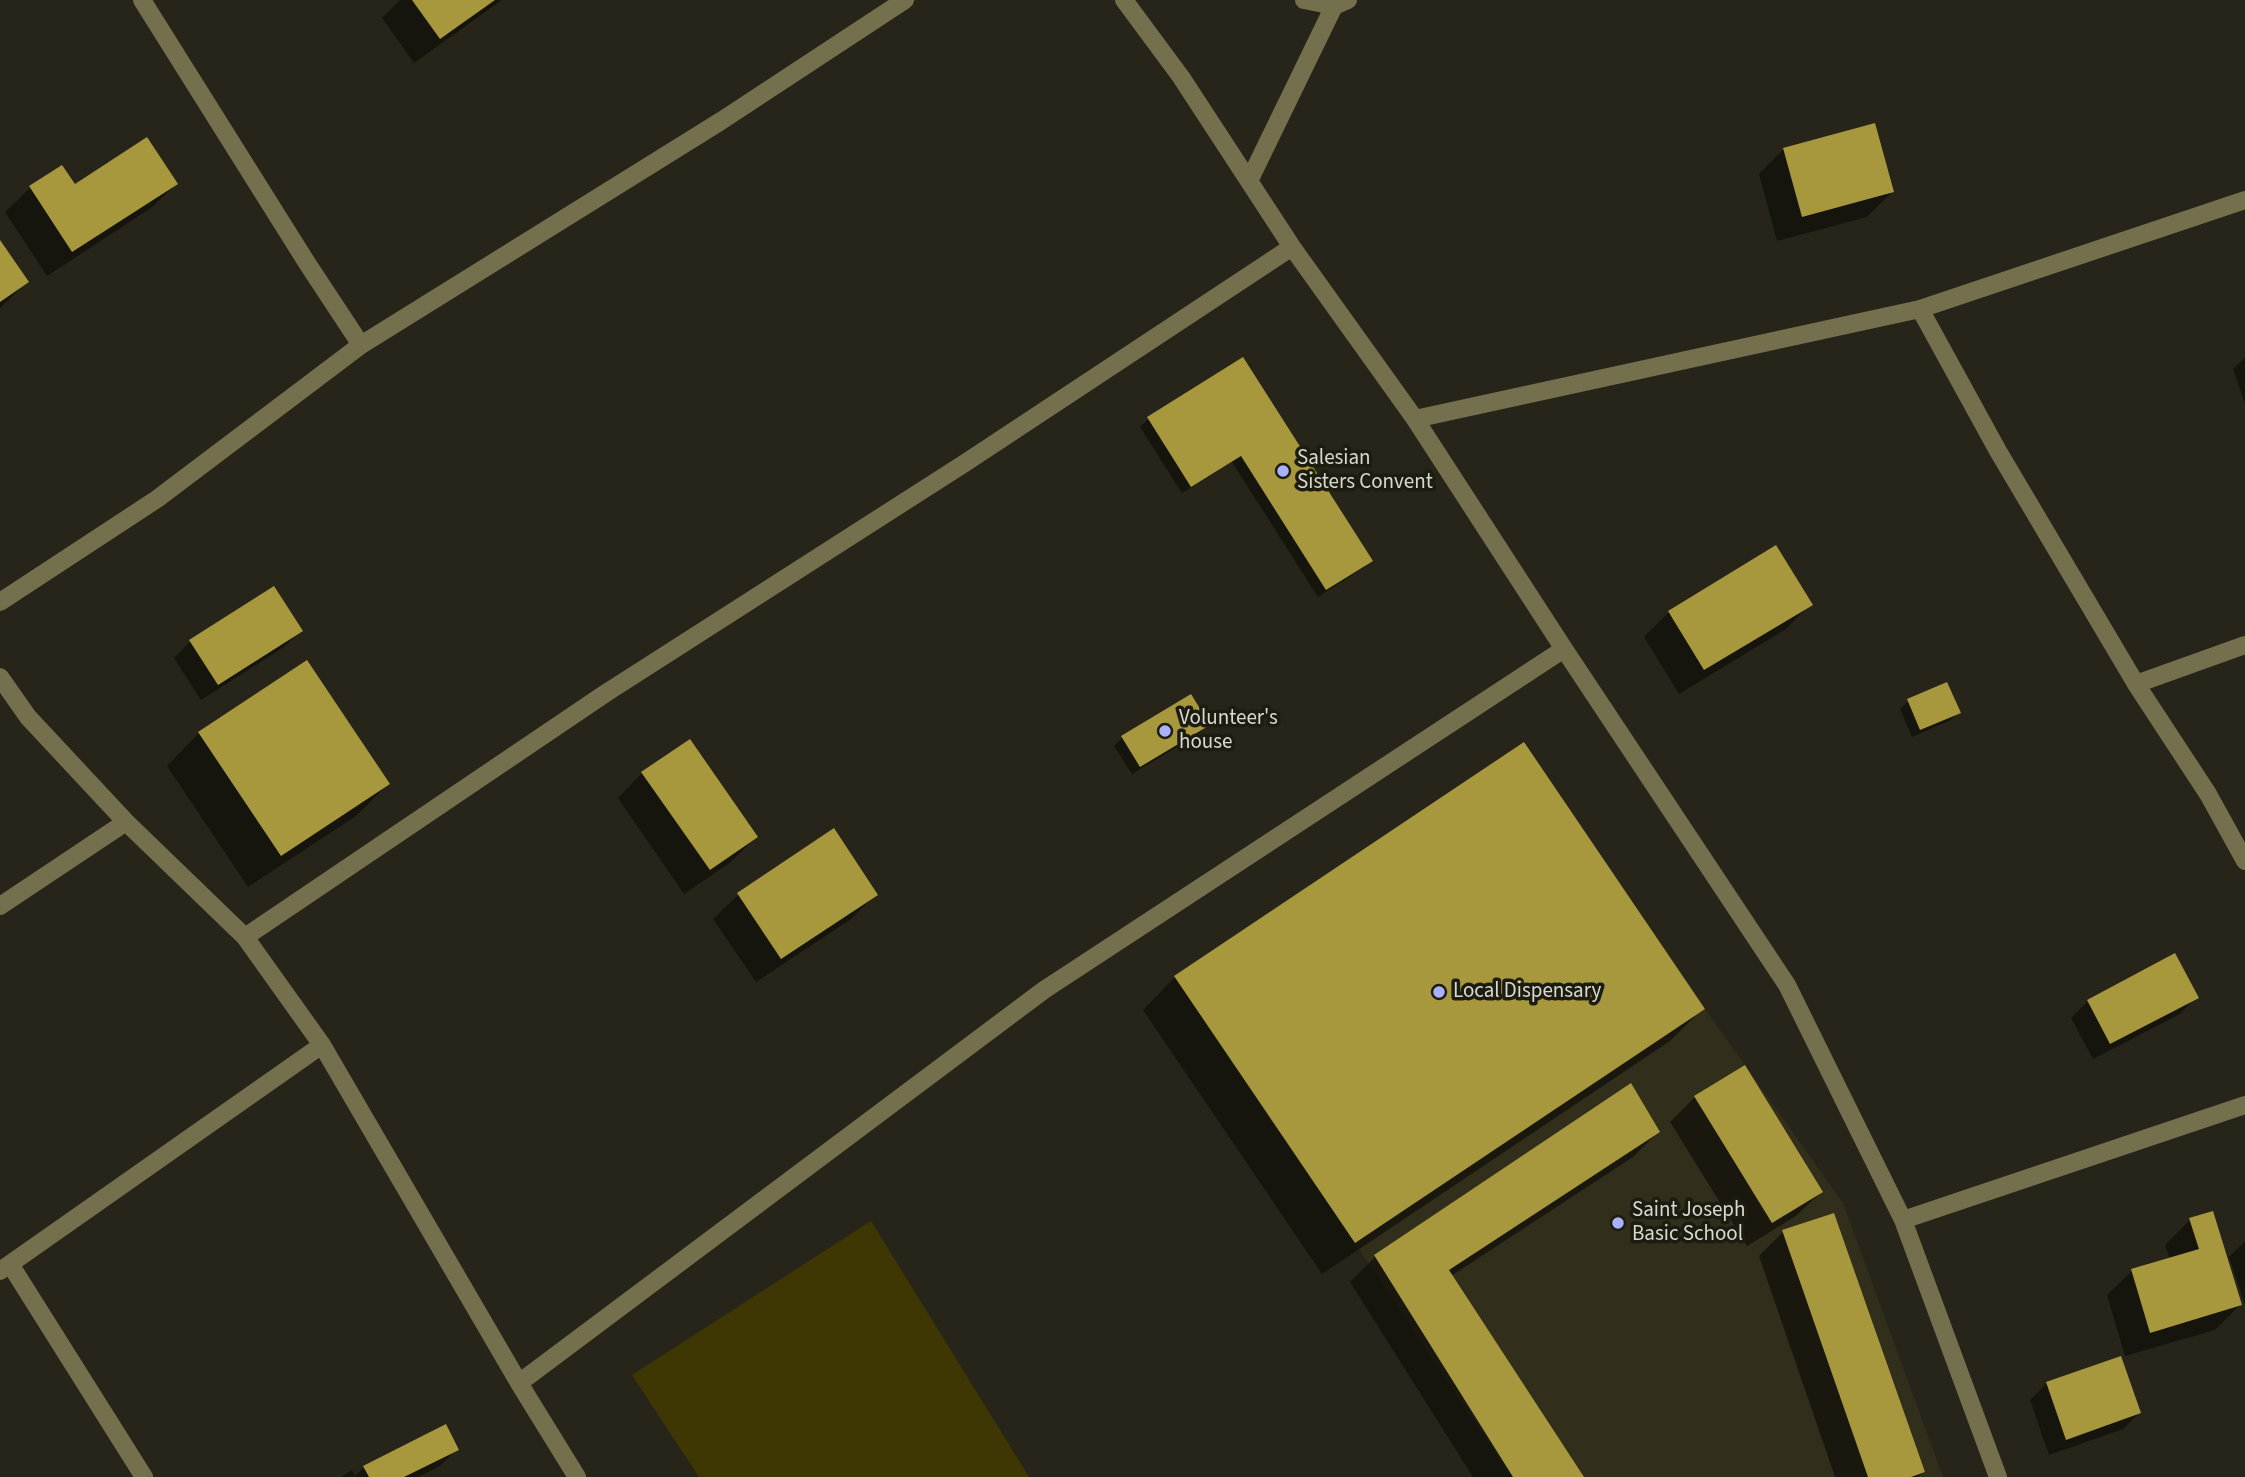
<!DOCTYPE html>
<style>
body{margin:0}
canvas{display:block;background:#272519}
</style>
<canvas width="2245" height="1477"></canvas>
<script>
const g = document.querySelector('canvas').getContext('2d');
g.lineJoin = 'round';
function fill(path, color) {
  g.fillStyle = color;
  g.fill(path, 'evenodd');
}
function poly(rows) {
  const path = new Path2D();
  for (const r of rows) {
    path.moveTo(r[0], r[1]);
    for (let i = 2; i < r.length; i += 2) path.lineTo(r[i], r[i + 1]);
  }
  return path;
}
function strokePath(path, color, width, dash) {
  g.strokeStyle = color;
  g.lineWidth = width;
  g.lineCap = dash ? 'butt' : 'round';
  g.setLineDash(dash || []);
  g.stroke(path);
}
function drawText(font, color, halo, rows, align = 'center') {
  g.font = font + ' "Source Sans 3",sans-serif';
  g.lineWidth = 7;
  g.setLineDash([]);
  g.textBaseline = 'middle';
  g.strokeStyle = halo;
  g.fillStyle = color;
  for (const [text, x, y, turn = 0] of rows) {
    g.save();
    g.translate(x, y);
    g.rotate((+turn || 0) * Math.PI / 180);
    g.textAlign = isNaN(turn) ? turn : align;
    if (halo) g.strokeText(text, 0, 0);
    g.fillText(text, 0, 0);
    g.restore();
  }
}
fill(poly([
 [1705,1009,1843,1203,1943,1477,1511,1477,1355,1243]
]), '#312e1b');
fill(poly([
 [871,1221,1029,1477,699,1477,632,1375]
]), '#3e3703');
fill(poly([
 [400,0,502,0,414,63,382,18],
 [1784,149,1892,192,1867,217,1777,241,1759,174],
 [176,184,151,208,47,276,5,212,30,188],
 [0,243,27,282,0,308],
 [2245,357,2245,404,2233,369],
 [1242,359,1371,561,1363,568,1318,597,1232,462,1182,493,1140,427,1148,419],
 [1810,604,1786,629,1679,694,1644,637,1669,612],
 [301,630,284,647,201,700,174,658,190,642],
 [1191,697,1207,725,1200,733,1132,774,1114,746,1122,738],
 [1908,701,1958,712,1951,720,1912,737,1900,709],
 [199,733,388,784,356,816,248,887,167,766],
 [642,773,756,837,731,862,684,894,618,798],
 [833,831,876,894,851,919,756,982,713,919,738,895],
 [1175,977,1702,1009,1670,1041,1322,1274,1143,1010],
 [2196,997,2180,1014,2093,1059,2071,1018,2088,1001],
 [1744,1067,1821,1192,1796,1216,1747,1246,1670,1122,1695,1097],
 [1631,1086,1658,1132,1633,1157,1451,1276,1582,1477,1473,1477,1350,1282,1375,1257],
 [2190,1220,2240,1305,2215,1330,2125,1356,2107,1295,2132,1271,2170,1259,2165,1245],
 [1783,1232,1923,1472,1918,1477,1835,1477,1759,1256],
 [2245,1241,2245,1305,2229,1257],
 [2047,1383,2139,1413,2123,1429,2049,1455,2030,1400],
 [457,1449,440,1466,418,1477,341,1477,352,1470,355,1476,364,1467]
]), '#0007');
fill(poly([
 [412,0,495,0,440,39],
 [1875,123,1894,192,1802,217,1783,148],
 [147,137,178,184,72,252,29,186,62,165,75,184],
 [0,240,29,282,0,302],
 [1243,357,1373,561,1326,590,1241,456,1191,487,1147,417],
 [1776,545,1813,605,1704,670,1668,611],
 [274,586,303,631,218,685,189,640],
 [307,660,390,784,281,856,198,732],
 [1947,682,1961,713,1920,730,1907,699],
 [1191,694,1210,725,1140,767,1121,736],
 [690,739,758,837,710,870,641,772],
 [1524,742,1705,1009,1355,1243,1174,976],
 [834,828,878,895,781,959,737,893],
 [2175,953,2199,998,2110,1044,2087,1000],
 [1745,1065,1823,1192,1772,1223,1694,1096],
 [1631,1083,1660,1132,1449,1270,1584,1477,1513,1477,1374,1255],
 [2213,1211,2242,1305,2150,1333,2131,1269,2199,1249,2189,1218],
 [1834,1213,1925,1472,1911,1477,1868,1477,1782,1230],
 [2121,1356,2141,1413,2066,1440,2046,1382],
 [446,1424,459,1450,404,1477,369,1477,363,1466]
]), '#a7983e');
strokePath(poly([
 [142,0,307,263,361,345],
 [1124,0,1181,77,1292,247,1415,419,1564,649,1787,985,1903,1220,1998,1477],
 [1304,0,1334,6,1348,0],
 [1249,181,1334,6],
 [1920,309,1998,451,2136,684,2208,794,2245,861],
 [1415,419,1920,309,2245,200],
 [0,602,157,499,361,345,721,121,905,0],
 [0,677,28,717,126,822,245,937,322,1045,519,1383,577,1477],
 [2136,684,2245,645],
 [0,906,126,822],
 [245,937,606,693,965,463,1292,247],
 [1903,1220,2245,1105],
 [10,1264,144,1477],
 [0,1271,322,1045],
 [519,1383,1044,990,1564,649]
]), '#746f4c', 18);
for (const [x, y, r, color] of [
 [1283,471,7,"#aab0fb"],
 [1165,731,7,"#aab0fb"],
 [1439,992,7,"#aab0fb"],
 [1618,1223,7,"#aab0fb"]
]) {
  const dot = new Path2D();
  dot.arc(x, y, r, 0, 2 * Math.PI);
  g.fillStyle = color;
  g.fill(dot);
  strokePath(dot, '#1d1c10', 2.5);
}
drawText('21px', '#dad9d1', '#1d1c10', [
 ["Salesian",1297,459],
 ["Sisters Convent",1297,483],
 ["Volunteer's",1179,719],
 ["house",1179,743],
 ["Local Dispensary",1453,992],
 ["Saint Joseph",1632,1211],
 ["Basic School",1632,1235]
], 'left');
</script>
